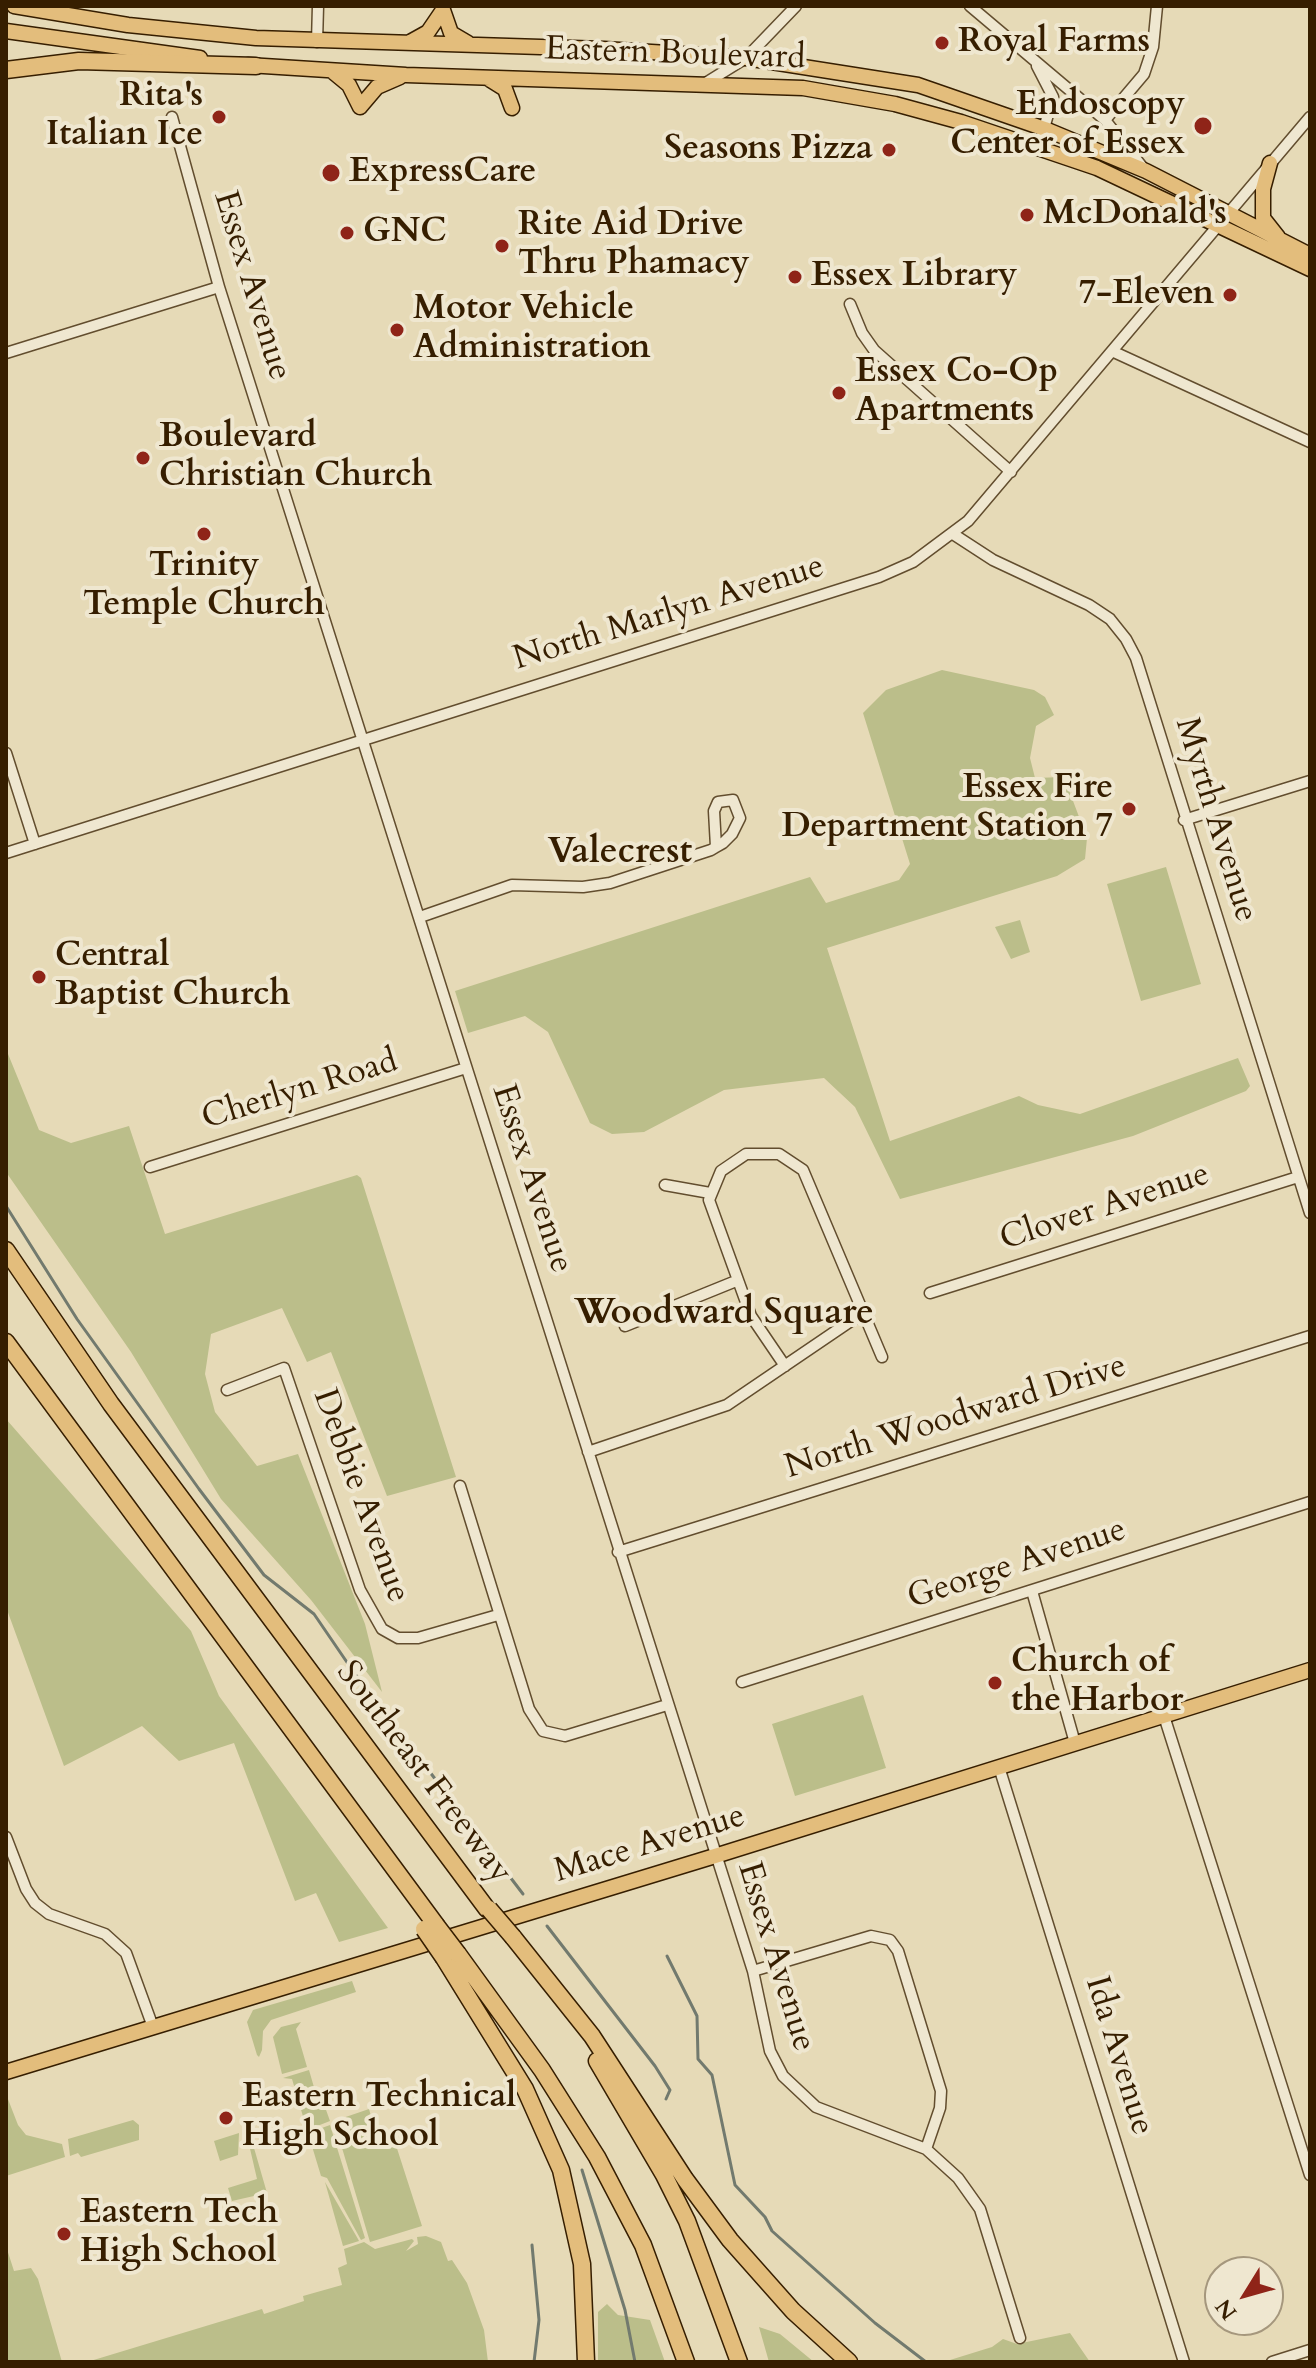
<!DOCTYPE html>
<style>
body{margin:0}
#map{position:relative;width:1316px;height:2368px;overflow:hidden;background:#e6dab7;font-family:Cardo,serif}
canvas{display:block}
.frame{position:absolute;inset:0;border:8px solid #361e00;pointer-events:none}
.north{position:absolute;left:1204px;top:2256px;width:80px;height:80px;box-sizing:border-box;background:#efe7d0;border:2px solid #a5977d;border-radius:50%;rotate:233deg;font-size:22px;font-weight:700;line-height:32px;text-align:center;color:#361e00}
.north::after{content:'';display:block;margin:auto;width:28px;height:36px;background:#8f2418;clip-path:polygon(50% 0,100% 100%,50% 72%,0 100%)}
</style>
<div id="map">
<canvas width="1316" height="2368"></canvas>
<div class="frame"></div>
<div class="north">N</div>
</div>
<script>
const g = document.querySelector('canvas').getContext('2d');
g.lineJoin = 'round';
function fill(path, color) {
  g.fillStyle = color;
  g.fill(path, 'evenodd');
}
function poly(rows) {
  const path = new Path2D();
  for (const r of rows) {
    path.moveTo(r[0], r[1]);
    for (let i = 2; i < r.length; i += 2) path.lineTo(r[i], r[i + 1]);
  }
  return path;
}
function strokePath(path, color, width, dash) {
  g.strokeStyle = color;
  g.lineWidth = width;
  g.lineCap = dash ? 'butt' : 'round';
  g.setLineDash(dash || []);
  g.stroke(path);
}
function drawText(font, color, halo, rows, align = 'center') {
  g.font = font + ' Cardo,serif';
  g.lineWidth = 8;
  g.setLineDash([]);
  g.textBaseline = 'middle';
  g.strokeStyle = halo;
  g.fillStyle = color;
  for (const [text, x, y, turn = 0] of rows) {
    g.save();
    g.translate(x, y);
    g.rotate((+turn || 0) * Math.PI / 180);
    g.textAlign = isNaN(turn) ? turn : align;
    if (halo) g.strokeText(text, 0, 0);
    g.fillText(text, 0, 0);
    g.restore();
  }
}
fill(poly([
 [942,670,1034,690,1045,697,1054,715,1036,726,1030,758,1035,778,1064,777,1087,838,1085,859,1057,876,827,948,890,1141,1019,1096,1038,1105,1080,1114,1238,1058,1250,1086,1246,1091,1133,1136,900,1199,855,1107,824,1078,724,1090,644,1132,612,1134,590,1123,548,1032,525,1016,468,1033,455,991,810,877,826,903,899,880,910,864,863,713,886,690],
 [1166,867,1201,984,1141,1001,1107,884],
 [1020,920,1030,952,1011,959,995,927],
 [6,1049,39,1130,71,1143,129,1126,165,1234,357,1175,361,1178,456,1477,387,1496,331,1352,307,1362,282,1308,211,1334,205,1374,215,1412,257,1466,298,1454,365,1624,382,1692,311,1600,221,1499,131,1352,6,1172],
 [6,1419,191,1631,219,1696,388,1928,339,1942,316,1893,295,1901,234,1743,179,1761,142,1726,64,1766,6,1607],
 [863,1695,886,1768,795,1796,772,1724],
 [352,1981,356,1992,271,2020,263,2031,262,2050,259,2057,257,2055,247,2022,253,2010],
 [301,2022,296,2029,307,2067,282,2074,273,2037,281,2027],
 [309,2070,320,2108,325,2107,330,2121,307,2130,292,2079,283,2078],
 [6,2094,18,2125,26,2135,62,2144,65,2157,6,2176],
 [369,2109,378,2141,393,2136,422,2226,370,2242,334,2121],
 [133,2120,139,2125,139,2140,81,2157,78,2153,70,2156,68,2139],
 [330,2125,365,2238,361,2240,327,2178,321,2176,308,2133],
 [239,2133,238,2155,220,2161,214,2141],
 [248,2140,252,2141,267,2193,232,2201,228,2188,257,2179],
 [325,2182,358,2239,359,2241,343,2246],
 [426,2236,441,2242,448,2261,452,2260,467,2283,484,2330,488,2362,87,2362,262,2309,264,2314,304,2301,303,2296,342,2285,338,2268,347,2264,344,2249,364,2242,375,2249,412,2239,414,2241,406,2251,418,2244,417,2237],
 [6,2246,14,2271,31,2268,38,2279,62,2362,6,2362],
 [607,2304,618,2315,650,2320,665,2362,598,2362,598,2312],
 [759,2327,780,2334,814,2362,769,2362],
 [1070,2333,1090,2362,950,2360,992,2347,1003,2339,1017,2344]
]), '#bbbe8a');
strokePath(poly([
 [6,1206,77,1319,199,1489,264,1575,314,1614,355,1674,523,1894],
 [547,1926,655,2066,670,2090,666,2099],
 [667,1956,697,2016,698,2059,712,2075,735,2185,765,2217,772,2231,875,2323,926,2362],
 [582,2170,625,2310,635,2362],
 [532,2245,539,2320,534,2362]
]), '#727a6e', 3);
const minor = poly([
 [970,6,1105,120,1144,169],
 [317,42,318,6],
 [1037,66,1053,97,1039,146],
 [704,84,746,58,796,6],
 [172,117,219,287,753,1971,770,2051,783,2076,816,2107,926,2149,958,2178,980,2209,1020,2338],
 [1105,120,1144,74,1153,47,1157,6],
 [850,304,862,333,874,350,1011,472],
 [1114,352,1310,442],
 [6,353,219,287],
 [953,534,993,560,1089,605,1110,619,1126,639,1136,658,1310,1213],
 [6,753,35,844],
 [1184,820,1310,781],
 [6,853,879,577,913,562,968,521,1310,117],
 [420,917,512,885,583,887,610,883,711,850,716,847,723,843,732,834,740,818,733,800,718,802,714,811,716,847],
 [150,1167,466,1068],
 [665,1185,710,1193],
 [930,1293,1298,1177],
 [625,1326,736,1281],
 [785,1366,751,1316,709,1200,721,1171,746,1154,779,1154,803,1170,882,1357],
 [227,1390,284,1368,360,1590,382,1629,398,1638,418,1638,498,1615],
 [588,1452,727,1405,864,1312],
 [460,1486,529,1709,543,1731,565,1736,667,1705],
 [618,1552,1310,1336],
 [1032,1591,1075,1743],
 [742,1682,1310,1502],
 [1164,1716,1310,2175],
 [999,1767,1184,2362],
 [6,1837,26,1889,35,1903,49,1914,105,1934,126,1953,153,2027],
 [753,1971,871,1936,890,1940,898,1951,941,2091,940,2108,926,2149],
 [1272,2362,1310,2350]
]);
const major = poly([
 [14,6,128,25,256,38,604,49,746,58,918,85,1045,129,1146,171,1310,255],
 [443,10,451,33,468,43],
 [6,31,200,58],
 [410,42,428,32,443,10],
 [248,65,406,75,803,88,895,104,961,122,1097,168,1310,269],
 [332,71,349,85,360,107],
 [489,79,505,89,512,108],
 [360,107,377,87,400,77],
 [1270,163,1263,189,1263,218,1278,237],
 [6,2072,715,1856,1310,1670]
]);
const highway = poly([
 [6,70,79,61,256,66],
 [6,1250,111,1404,487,1909],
 [6,1342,436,1925],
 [513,1937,592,2036,685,2179,730,2240,793,2311,849,2362],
 [458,1954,542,2070,597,2157,643,2245,686,2362],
 [444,1958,525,2089,561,2170,582,2264,586,2362],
 [597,2061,664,2175,687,2221,739,2362]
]);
strokePath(minor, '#624d2e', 13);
strokePath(major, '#361e00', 17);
strokePath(highway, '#361e00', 19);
strokePath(minor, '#efe7d0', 10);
strokePath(major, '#e3bd7c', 14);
strokePath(highway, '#e3bd7c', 16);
const highwayBridge = poly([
 [489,1909,513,1937],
 [436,1925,458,1954],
 [424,1929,444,1958]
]);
strokePath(highwayBridge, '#361e00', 19, []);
strokePath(highwayBridge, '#e3bd7c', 16);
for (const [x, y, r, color] of [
 [942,43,8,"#8f2418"],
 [219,117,8,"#8f2418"],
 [1203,126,10,"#8f2418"],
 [889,150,8,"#8f2418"],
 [331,173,10,"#8f2418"],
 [1027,215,8,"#8f2418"],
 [347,233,8,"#8f2418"],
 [502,246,8,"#8f2418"],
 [795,277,8,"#8f2418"],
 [1230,295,8,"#8f2418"],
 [397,330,8,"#8f2418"],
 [839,393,8,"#8f2418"],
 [143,458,8,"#8f2418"],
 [204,534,8,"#8f2418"],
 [1129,809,8,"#8f2418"],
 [39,977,8,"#8f2418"],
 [995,1683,8,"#8f2418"],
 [226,2118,8,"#8f2418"],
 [64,2234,8,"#8f2418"]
]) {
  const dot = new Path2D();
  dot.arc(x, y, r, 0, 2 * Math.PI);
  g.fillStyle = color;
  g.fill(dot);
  strokePath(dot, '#efe7d0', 3);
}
drawText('bold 34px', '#361e00', '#efe7d0', [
 ["Royal Farms",958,43],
 ["Rita's",203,97,"right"],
 ["Italian Ice",203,136,"right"],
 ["Endoscopy",1185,106,"right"],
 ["Center of Essex",1185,145,"right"],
 ["Seasons Pizza",873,150,"right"],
 ["ExpressCare",349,173],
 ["McDonald's",1043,215],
 ["Rite Aid Drive",518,226],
 ["Thru Phamacy",518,265],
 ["GNC",363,233],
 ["Essex Library",811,277],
 ["7-Eleven",1214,295,"right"],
 ["Motor Vehicle",413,310],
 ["Administration",413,349],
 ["Essex Co-Op",855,373],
 ["Apartments",855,412],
 ["Boulevard",159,438],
 ["Christian Church",159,477],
 ["Trinity",204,567,"center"],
 ["Temple Church",204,606,"center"],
 ["Essex Fire",1113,789,"right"],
 ["Department Station 7",1113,828,"right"],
 ["Central",55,957],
 ["Baptist Church",55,996],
 ["Church of",1011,1663],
 ["the Harbor",1011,1702],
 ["Eastern Technical",242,2098],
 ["High School",242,2137],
 ["Eastern Tech",80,2214],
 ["High School",80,2253]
], 'left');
drawText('34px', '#361e00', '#efe7d0', [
 ["Eastern Boulevard",675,55,2],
 ["Essex Avenue",251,286,73],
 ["North Marlyn Avenue",669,614,-17],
 ["Myrth Avenue",1215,820,73],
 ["Cherlyn Road",300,1091,-17],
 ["Essex Avenue",531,1179,72],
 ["Clover Avenue",1105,1208,-18],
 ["North Woodward Drive",956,1418,-17],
 ["Debbie Avenue",360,1496,70],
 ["George Avenue",1017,1565,-18],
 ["Southeast Freeway",423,1773,53],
 ["Mace Avenue",650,1845,-17],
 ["Essex Avenue",775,1957,73],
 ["Ida Avenue",1118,2056,73]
]);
drawText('bold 36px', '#361e00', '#efe7d0', [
 ["Valecrest",620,854],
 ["Woodward Square",724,1315]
]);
</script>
